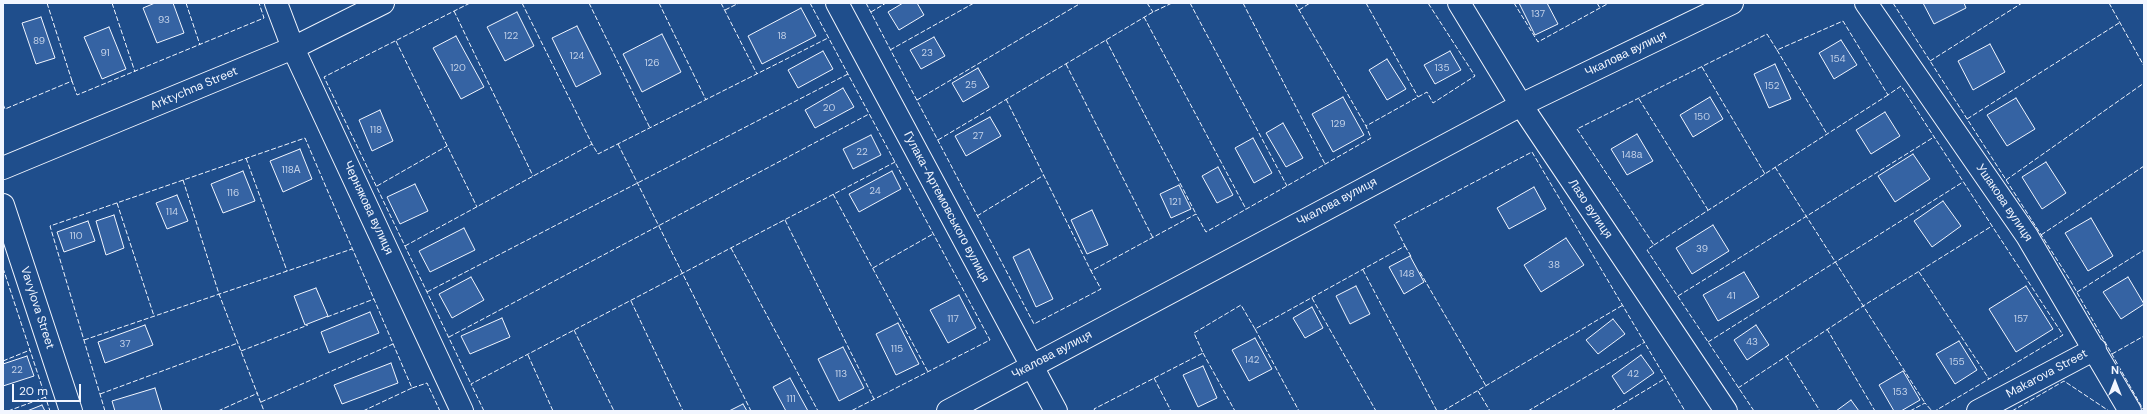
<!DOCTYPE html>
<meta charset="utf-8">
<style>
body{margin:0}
#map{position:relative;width:2147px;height:414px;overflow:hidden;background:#1f4e8c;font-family:"DM Sans",sans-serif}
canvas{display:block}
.frame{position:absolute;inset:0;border:4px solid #f2f6ff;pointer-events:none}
.north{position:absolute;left:2095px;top:362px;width:40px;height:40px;-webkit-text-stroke:3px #1f4e8c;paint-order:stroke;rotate:0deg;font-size:11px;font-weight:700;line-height:16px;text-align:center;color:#f2f6ff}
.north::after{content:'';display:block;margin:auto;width:14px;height:18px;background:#f2f6ff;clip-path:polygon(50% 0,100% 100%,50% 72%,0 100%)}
.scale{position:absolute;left:12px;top:384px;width:69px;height:18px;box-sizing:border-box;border:2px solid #f2f6ff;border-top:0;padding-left:5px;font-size:12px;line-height:14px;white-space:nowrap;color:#f2f6ff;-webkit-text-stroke:3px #1f4e8c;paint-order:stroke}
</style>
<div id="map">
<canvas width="2147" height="414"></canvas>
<div class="frame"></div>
<div class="north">N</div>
<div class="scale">20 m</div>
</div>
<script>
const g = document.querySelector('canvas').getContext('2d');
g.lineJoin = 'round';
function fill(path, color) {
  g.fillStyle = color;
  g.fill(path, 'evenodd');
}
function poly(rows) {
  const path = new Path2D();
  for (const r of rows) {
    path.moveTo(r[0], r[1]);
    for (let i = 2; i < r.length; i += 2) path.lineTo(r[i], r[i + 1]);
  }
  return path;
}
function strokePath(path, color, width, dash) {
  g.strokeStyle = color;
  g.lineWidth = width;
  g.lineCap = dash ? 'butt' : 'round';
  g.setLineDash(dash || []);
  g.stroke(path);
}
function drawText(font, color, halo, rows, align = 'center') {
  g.font = font + ' "DM Sans",sans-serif';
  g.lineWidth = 3;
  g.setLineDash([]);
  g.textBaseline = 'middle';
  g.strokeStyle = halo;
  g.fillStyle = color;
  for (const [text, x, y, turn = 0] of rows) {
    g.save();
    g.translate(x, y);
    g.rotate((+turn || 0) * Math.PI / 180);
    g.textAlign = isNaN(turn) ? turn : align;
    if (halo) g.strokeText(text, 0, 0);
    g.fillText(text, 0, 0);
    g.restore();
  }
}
const building = poly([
 [155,3,173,3,184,33,157,43,143,8,155,3],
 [903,3,917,3,924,15,899,30,888,12,903,3],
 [1519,3,1547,3,1558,24,1535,35,1519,3],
 [1923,3,1964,3,1966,8,1934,24,1923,3],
 [801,8,816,36,762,64,748,36,801,8],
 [517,12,534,46,505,61,487,27,517,12],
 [41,17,55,58,36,64,22,23,41,17],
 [577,26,601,74,576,87,552,38,577,26],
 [109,27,126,69,102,79,84,37,109,27],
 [662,34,681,72,642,92,623,54,662,34],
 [456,36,484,87,461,99,433,48,456,36],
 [934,37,945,56,921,69,910,50,934,37],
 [1841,40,1857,65,1834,79,1819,53,1841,40],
 [1990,44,2005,72,1973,90,1958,61,1990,44],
 [823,51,833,69,798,88,788,70,823,51],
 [1450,51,1461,70,1435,84,1424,65,1450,51],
 [1387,59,1406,89,1387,100,1369,70,1387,59],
 [1775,64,1791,99,1769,108,1754,74,1775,64],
 [978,68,989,87,963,102,952,83,978,68],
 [843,88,854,107,815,128,805,110,843,88],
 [1343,97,1364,135,1333,152,1312,114,1343,97],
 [1710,97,1723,119,1693,137,1680,115,1710,97],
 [2016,98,2035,129,2007,146,1987,115,2016,98],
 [380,110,393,141,372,151,359,120,380,110],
 [1885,112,1900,136,1871,154,1856,130,1885,112],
 [990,117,1001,136,966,156,955,136,990,117],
 [1283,123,1303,158,1286,167,1266,133,1283,123],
 [1637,134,1653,161,1627,175,1611,149,1637,134],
 [871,135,881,155,853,169,843,149,871,135],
 [1253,138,1272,173,1254,183,1235,148,1253,138],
 [300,149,312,179,283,192,270,161,300,149],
 [1913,154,1930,179,1895,202,1878,176,1913,154],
 [2046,162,2066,193,2042,209,2022,177,2046,162],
 [1218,167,1233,195,1217,203,1202,176,1218,167],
 [243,171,255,201,223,213,211,184,243,171],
 [892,171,901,189,859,212,849,194,892,171],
 [415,184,428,211,400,224,387,197,415,184],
 [1179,185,1191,209,1171,218,1160,194,1179,185],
 [1534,187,1546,209,1509,229,1497,208,1534,187],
 [177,195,188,221,167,229,156,203,177,195],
 [1943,201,1961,226,1932,247,1914,221,1943,201],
 [1092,210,1108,245,1087,254,1071,220,1092,210],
 [114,215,124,248,106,255,96,221,114,215],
 [2091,218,2113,256,2088,271,2065,233,2091,218],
 [88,221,95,241,64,252,57,232,88,221],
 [1713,225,1729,251,1692,274,1676,248,1713,225],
 [464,228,475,250,430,272,419,251,464,228],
 [1566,238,1584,265,1541,292,1524,265,1566,238],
 [1029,249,1053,299,1036,307,1013,257,1029,249],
 [1410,256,1424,282,1404,294,1389,267,1410,256],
 [1744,272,1759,297,1718,321,1703,295,1744,272],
 [471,277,484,300,452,318,439,294,471,277],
 [2128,277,2144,304,2121,319,2103,292,2128,277],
 [1356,286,1370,314,1350,324,1336,296,1356,286],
 [2026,286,2053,329,2016,352,1989,309,2026,286],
 [316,288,328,316,305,325,294,296,316,288],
 [959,295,976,328,948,343,930,310,959,295],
 [1312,307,1323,328,1305,338,1293,318,1312,307],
 [370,312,379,333,329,353,321,332,370,312],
 [502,318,510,337,470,354,461,336,502,318],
 [1613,319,1625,334,1598,354,1586,340,1613,319],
 [898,323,919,364,896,375,876,334,898,323],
 [145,325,153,345,105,363,98,342,145,325],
 [1756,325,1769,345,1747,360,1734,340,1756,325],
 [1255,338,1272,369,1249,381,1232,350,1255,338],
 [1959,341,1977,370,1955,384,1936,354,1959,341],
 [843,347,864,388,839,401,818,359,843,347],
 [1641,355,1654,373,1624,394,1612,376,1641,355],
 [27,356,34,376,3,386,3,364,27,356],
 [391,363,398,383,342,404,334,385,391,363],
 [1203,366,1217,398,1198,407,1183,375,1203,366],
 [1903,371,1920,400,1901,411,1894,411,1879,385,1903,371],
 [790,378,808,411,786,411,773,387,790,378],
 [155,388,162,411,115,411,112,401,155,388],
 [1851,400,1859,411,1836,411,1851,400],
 [743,404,747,411,729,411,743,404],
 [42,405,45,411,27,411,42,405]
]);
fill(building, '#3563a3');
strokePath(building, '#f2f6ff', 1);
const minor = poly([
 [276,3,293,48,462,411],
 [837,3,1056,411],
 [1459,3,1521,105,1726,411],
 [1866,3,2027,236,2130,411],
 [3,168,293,48,383,3],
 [3,205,71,411],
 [948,411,1521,105,1732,3],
 [1978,411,2095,349]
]);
strokePath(minor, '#f2f6ff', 24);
strokePath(minor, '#1f4e8c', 22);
strokePath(poly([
 [47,3,72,81],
 [112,3,135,72],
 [186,3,200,45],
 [470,3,324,77,471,384],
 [522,3,592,144],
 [589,3,650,128],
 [659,3,706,100],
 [721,3,757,74],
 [810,3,990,340,851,411],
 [866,3,1034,324,1101,289,1091,271,1196,214,1206,232,1371,138,1366,126,1427,92,1433,103,1475,76,1428,3],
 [1147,3,1153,12],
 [1190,3,1287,186],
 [1243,3,1325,164],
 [1295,3,1366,126],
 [1366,3,1418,97],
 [1514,3,1538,42,1609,3],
 [1597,3,1600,8],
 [1893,3,2070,280,2144,411],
 [2109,3,2144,66],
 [725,10,739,3],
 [1299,10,1310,3],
 [454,11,533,176],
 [871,12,886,3],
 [1144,17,1246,209],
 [1106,40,1196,214],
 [396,41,477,207],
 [890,50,974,3],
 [1777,50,1827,134],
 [1930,61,2022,3],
 [1066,64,1153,238],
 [1702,67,1765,174],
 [1006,99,1091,271],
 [1639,99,1708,210],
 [917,100,1081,3],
 [3,104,5,109,72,81,77,95,264,18,259,3],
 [1967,119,2119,23],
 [938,140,1153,12,1172,3],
 [618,144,751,411],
 [246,158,287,271],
 [1775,167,1925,403],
 [183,180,219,294,264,411],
 [2006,180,2144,83],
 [377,186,447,146],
 [833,194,928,372],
 [117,203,154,316],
 [977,216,1044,175],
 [785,220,874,399],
 [2041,235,2144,166],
 [1654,245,1888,95],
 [405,246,592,144,598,154,828,38],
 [1405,246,1412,258],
 [731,248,818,411],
 [3,268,50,411],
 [873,268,933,234],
 [1363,270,1437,411],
 [1420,272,1486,386],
 [1919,272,1989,379],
 [427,292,848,74],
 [2077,292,2144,250],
 [1678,296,1934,137],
 [1312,298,1376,411],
 [631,301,683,411],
 [327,317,374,299],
 [1255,329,1299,411],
 [1827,329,1875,411],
 [574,330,614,411],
 [449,337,869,114],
 [84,340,352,249],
 [1708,342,1963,182],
 [241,351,308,325],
 [1203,353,1235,411],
 [2112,354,2144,336],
 [528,355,553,411],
 [1786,356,1820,411],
 [3,361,30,350],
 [1154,378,1171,411],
 [1738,388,1863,306,1992,226],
 [1478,391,1490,411],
 [100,394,238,343],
 [261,402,393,344],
 [8,411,46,397],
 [105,411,50,226,305,138,412,388,427,383,440,411],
 [218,411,258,393],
 [363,411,412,388],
 [484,411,471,384,895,162],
 [1095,411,1094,409,1203,353,1194,333,1241,305,1255,329,1405,246,1394,224,1532,152,1685,411],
 [1443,411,1623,305],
 [1528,411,1645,342],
 [1611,411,1666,378],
 [1754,411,1647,250,1654,245,1577,129,1767,34,1777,50,1843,21,1888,95,1901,86,2063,335,1935,411],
 [1910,411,1925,403,1932,411],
 [2012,411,2064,381,2109,411]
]), '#f2f6ff', 1, [5, 2]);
drawText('10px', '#c3d1e8', null, [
 ["137",1538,14],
 ["93",164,20],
 ["122",511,36],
 ["18",782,36],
 ["89",39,41],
 ["91",105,53],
 ["23",927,53],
 ["124",577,56],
 ["154",1838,59],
 ["126",652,63],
 ["120",458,68],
 ["135",1442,68],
 ["25",971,85],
 ["152",1772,86],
 ["20",829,108],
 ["150",1702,117],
 ["129",1338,124],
 ["118",376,130],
 ["27",978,136],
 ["22",862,152],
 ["148а",1632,155],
 ["118А",291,170],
 ["24",875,191],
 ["116",233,193],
 ["121",1175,202],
 ["114",172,212],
 ["110",76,236],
 ["39",1702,249],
 ["38",1554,265],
 ["148",1407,274],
 ["41",1731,296],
 ["117",953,319],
 ["157",2021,319],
 ["43",1752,342],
 ["37",125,344],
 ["115",897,349],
 ["142",1252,360],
 ["155",1957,362],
 ["22",17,370],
 ["113",841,374],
 ["42",1633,374],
 ["153",1900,392],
 ["111",791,399]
]);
drawText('12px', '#f2f6ff', '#1f4e8c', [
 ["Чкалова вулиця",1626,54,-26],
 ["Arktychna Street",194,89,-23],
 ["Чкалова вулиця",1337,202,-28],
 ["Ушакова вулиця",2004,203,56],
 ["Гулака-Артемовського вулиця",946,207,62],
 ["Чернякова вулиця",368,208,65],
 ["Лазо вулиця",1590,209,56],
 ["Vavylova Street",37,308,72],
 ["Чкалова вулиця",1052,355,-28],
 ["Makarova Street",2047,374,-28]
]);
</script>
